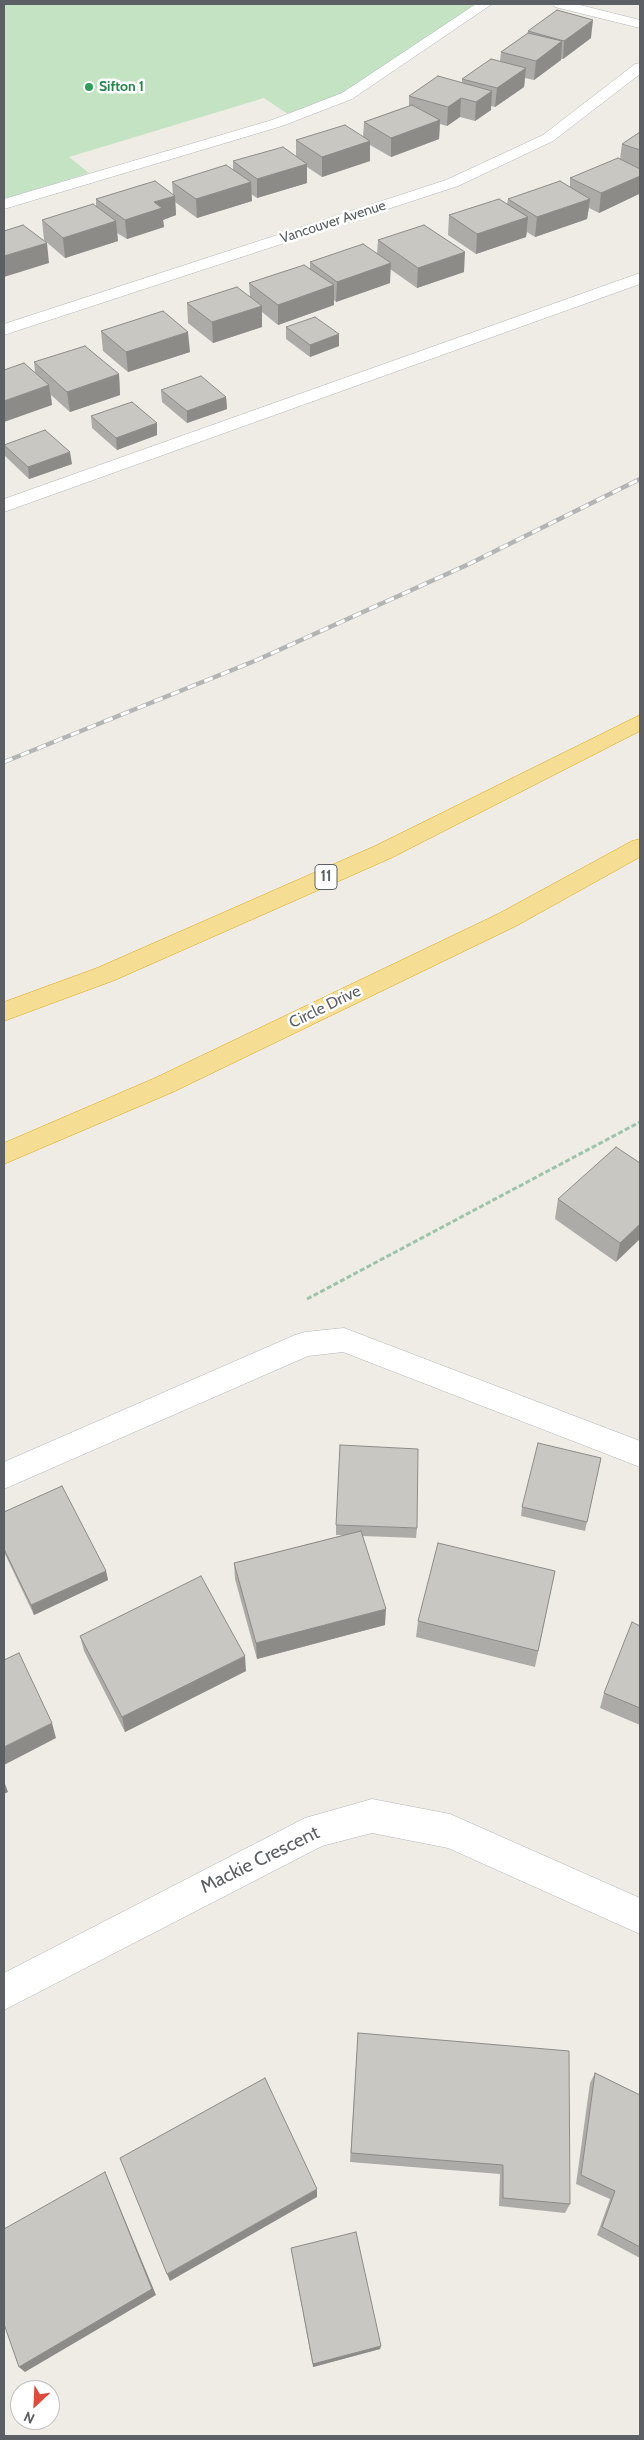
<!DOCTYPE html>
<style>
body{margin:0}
#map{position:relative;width:644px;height:2440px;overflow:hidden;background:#eeece5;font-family:Cabin,sans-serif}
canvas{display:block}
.frame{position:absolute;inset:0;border:5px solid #5c6064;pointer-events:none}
.north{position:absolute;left:10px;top:2380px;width:50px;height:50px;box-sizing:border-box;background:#fff;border:1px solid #bebfc1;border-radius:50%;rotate:205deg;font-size:14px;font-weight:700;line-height:20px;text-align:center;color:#5c6064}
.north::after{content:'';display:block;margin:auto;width:18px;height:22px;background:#dc4b3c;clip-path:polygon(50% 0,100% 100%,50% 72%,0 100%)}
</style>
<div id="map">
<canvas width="644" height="2440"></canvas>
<div class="frame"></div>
<div class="north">N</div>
</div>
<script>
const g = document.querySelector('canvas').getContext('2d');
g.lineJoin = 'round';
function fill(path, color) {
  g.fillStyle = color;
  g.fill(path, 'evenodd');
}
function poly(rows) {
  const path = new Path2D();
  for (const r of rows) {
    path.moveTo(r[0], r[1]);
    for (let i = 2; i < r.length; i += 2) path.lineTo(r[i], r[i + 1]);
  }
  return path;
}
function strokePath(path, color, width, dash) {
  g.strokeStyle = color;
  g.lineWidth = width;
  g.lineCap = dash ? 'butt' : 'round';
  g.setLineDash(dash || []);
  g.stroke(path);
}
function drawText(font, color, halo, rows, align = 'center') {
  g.font = font + ' Cabin,sans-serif';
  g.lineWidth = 5;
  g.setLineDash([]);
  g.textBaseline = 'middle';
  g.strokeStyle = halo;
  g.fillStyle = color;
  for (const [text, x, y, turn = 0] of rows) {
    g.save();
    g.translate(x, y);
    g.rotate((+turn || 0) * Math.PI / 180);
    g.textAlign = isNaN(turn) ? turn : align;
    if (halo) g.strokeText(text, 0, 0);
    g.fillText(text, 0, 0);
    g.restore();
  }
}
fill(poly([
 [4,4,475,4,355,89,321,104,288,114,264,98,69,157,89,173,4,199]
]), '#c3e3c3');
const minor = poly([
 [476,4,492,4,352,99,282,126,4,209,4,199,272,120,342,93,476,4],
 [553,4,576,4,640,20,640,28,555,7,553,4],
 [640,63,640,74,553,141,458,186,4,335,4,324,446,180,543,135,635,64,640,63],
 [640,273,640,284,4,512,4,499,640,273],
 [344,1328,640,1441,640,1467,343,1352,308,1356,4,1489,4,1462,295,1335,305,1332,344,1328],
 [372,1799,450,1814,640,1898,640,1934,448,1848,372,1833,322,1846,4,2010,4,1973,305,1818,372,1799]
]);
const highway = poly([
 [640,715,640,731,391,858,115,980,4,1021,4,1002,97,968,375,846,640,715],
 [640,839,640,857,516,926,173,1092,4,1164,4,1143,155,1078,498,914,632,841,640,839]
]);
strokePath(minor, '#b2b5b8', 1);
strokePath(highway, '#e1a411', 1);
strokePath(poly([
 [307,1299,640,1122]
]), '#9cc4a9', 3, [5, 2.5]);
fill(minor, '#fff');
fill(highway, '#f5de94');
const rail = poly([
 [4,762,257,660,469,564,640,479]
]);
strokePath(rail, '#b3b4b4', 4.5);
strokePath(rail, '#fff', 3, [9]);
fill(poly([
 [528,31,591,38,563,59,561,59,561,60,534,80,525,78,524,87,495,107,491,106,491,110,475,121,460,117,447,126,440,124,439,139,391,157,370,145,370,161,322,177,307,167,307,183,257,198,251,194,252,201,197,218,175,202,176,215,163,220,164,227,127,239,117,233,118,241,65,258,44,240,42,220,96,206,96,199,173,195,172,182,233,170,233,161,296,156,296,140,363,137,364,122,409,106,409,96,462,83,462,79,500,61,501,52,528,33],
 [640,132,640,197,639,197,639,194,599,213,589,208,587,219,535,237,527,232,526,237,476,254,448,235,449,215,507,204,508,199,570,187,570,178,620,159,622,144],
 [378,240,464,272,417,288,390,269,390,283,336,302,334,300,334,305,278,325,262,312,262,327,213,343,188,323,187,303,250,297,249,283,310,268,310,262,377,254],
 [286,327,339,346,310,357,286,339],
 [101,331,190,352,128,372,103,351],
 [34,362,119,374,120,395,70,412,51,395,52,405,35,372],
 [161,390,226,397,227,409,187,423,162,402],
 [91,416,157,423,157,435,117,450,92,428],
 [4,444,72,464,29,479,5,456],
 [640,1163,616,1262,555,1219,558,1199],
 [601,1458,585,1531,521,1516,522,1507],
 [4,1512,106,1571,108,1580,34,1615,4,1552],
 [336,1525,417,1528,416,1538,363,1536,385,1625,257,1659,235,1579,234,1563,344,1535,336,1535],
 [555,1571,535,1667,416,1637,418,1621],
 [640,1626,640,1725,600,1708,604,1693],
 [80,1636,246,1671,125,1732,84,1651],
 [358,2033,570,2204,565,2213,499,2206,500,2174,350,2162],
 [595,2073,640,2095,640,2258,597,2235,610,2199,576,2184,590,2083],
 [291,2248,381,2346,380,2349,313,2367]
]), '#adaba7');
fill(poly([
 [593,20,591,38,563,59,564,41],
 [562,41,561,60,534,80,536,61],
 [526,68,524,87,495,107,497,88],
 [492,91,491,110,475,121,476,102],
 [461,98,460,117,447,126,448,107],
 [440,120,439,139,391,157,391,138],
 [370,141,370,161,322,177,322,157],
 [307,164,307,183,257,198,257,179],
 [640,176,639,194,599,213,601,193],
 [251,182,252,201,197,218,196,199],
 [175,196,176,215,163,220,164,227,127,239,125,220,154,202],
 [590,199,587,219,535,237,537,217],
 [528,217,526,237,476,254,477,234],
 [116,221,118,241,65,258,63,238],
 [47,243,49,263,4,277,4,256],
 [465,252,464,272,417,288,418,268],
 [391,263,390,283,336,302,337,282],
 [334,285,334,305,278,325,278,305],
 [262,306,262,327,213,343,212,322],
 [188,332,190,352,128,372,126,352],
 [339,334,339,346,310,357,310,345],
 [119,374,120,395,70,412,67,392],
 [49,385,52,405,4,422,4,401],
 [226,397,227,409,187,423,187,411],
 [157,423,157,435,117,450,116,438],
 [70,452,72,464,29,479,28,467],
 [640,1224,640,1239,616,1262,620,1243],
 [106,1571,108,1580,34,1615,31,1605],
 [386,1609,385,1625,257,1659,256,1643],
 [245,1656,246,1671,125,1732,122,1717],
 [52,1723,56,1738,4,1765,4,1747],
 [4,1781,8,1792,4,1794],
 [105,2172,156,2295,25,2372,19,2367],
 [317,2189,317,2197,170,2281,167,2274],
 [381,2346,380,2349,313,2367,313,2364]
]), '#8d8b88');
const building = poly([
 [557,10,593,20,564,41,528,31,557,10],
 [528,33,562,41,536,61,501,52,528,33],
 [491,59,526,68,497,88,462,79,491,59],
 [438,76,492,91,476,102,461,98,448,107,409,96,438,76],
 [412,105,440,120,391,138,364,122,412,105],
 [345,125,370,141,322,157,296,140,345,125],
 [640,132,640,150,622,144,640,132],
 [283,147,307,164,257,179,233,161,283,147],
 [618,158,640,169,640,176,601,193,570,178,618,158],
 [226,165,251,182,196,199,172,182,226,165],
 [155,181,175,196,154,202,162,208,125,220,96,199,155,181],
 [560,181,590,199,537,217,508,199,560,181],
 [499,199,528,217,477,234,449,215,499,199],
 [93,204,116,221,63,238,42,220,93,204],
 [23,225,47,243,4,256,4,231,23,225],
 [424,225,465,252,418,268,378,240,424,225],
 [363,244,391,263,337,282,310,262,363,244],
 [304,265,334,285,278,305,249,283,304,265],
 [237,287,262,306,212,322,187,303,237,287],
 [163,311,188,332,126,352,101,331,163,311],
 [315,317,339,334,310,345,286,327,315,317],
 [85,346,119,374,67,392,34,362,85,346],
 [24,363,49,385,4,401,4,370,24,363],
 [201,376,226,397,187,411,161,390,201,376],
 [132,402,157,423,116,438,91,416,132,402],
 [45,430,70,452,28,467,4,445,45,430],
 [616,1147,640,1163,640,1224,620,1243,558,1199,616,1147],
 [538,1443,601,1458,587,1522,522,1507,538,1443],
 [340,1445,418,1449,417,1528,336,1525,340,1445],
 [62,1486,106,1571,31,1605,4,1549,4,1512,62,1486],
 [361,1531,386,1609,256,1643,234,1563,361,1531],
 [438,1543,555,1571,538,1651,418,1621,438,1543],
 [201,1576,245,1656,122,1717,80,1636,201,1576],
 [632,1622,640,1626,640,1708,604,1693,632,1622],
 [19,1653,52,1723,4,1747,4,1660,19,1653],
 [358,2033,569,2051,570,2204,503,2198,503,2165,351,2153,358,2033],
 [595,2073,640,2095,640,2247,602,2227,615,2191,581,2175,595,2073],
 [265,2078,317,2189,167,2274,120,2158,265,2078],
 [105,2172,152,2289,19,2367,4,2324,4,2229,105,2172],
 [356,2232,381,2346,313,2364,291,2248,356,2232]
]);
fill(building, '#c9c7c2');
strokePath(building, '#8d8b88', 1);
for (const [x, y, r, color] of [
 [89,87,5,"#2e9e5b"]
]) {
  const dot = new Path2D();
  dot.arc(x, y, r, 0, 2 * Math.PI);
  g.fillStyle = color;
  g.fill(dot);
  strokePath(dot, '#fff', 2);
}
drawText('bold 14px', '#27864d', '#fff', [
 ["Sifton 1",99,87]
], 'left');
drawText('14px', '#5c6064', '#fff', [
 ["Vancouver Avenue",333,222,-18]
]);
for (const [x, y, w] of [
 [326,877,22]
]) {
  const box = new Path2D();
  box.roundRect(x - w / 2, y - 12.5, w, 25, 4);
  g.fillStyle = '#fff';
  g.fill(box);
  strokePath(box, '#5c6064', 1);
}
drawText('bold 15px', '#5c6064', null, [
 ["11",326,877]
]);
drawText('16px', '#5c6064', '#fff', [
 ["Circle Drive",325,1007,-26]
]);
drawText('19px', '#5c6064', '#fff', [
 ["Mackie Crescent",260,1860,-26]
]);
</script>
